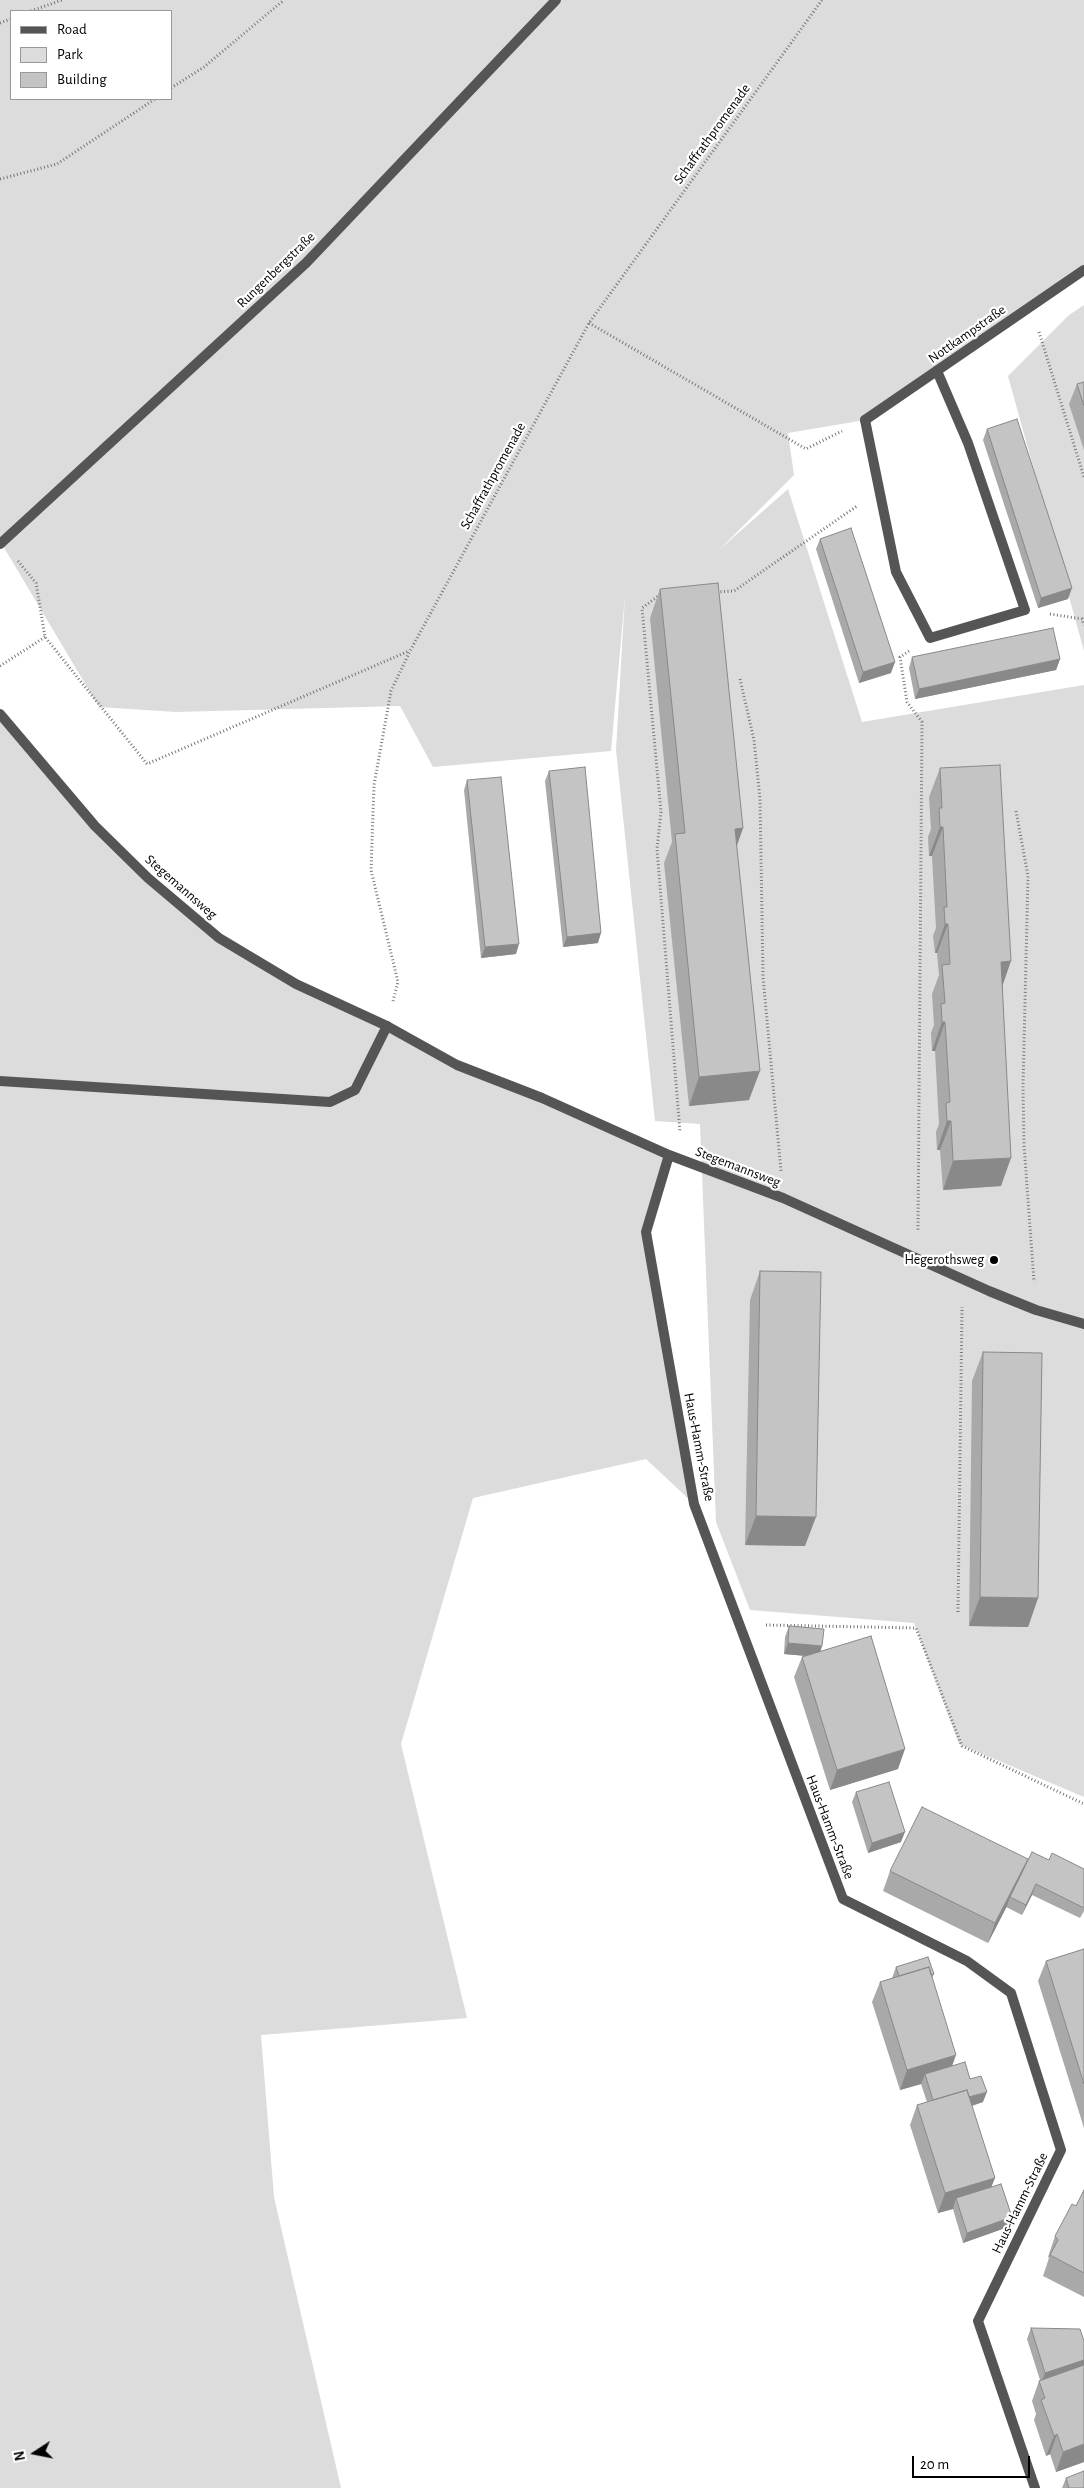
<!DOCTYPE html>
<meta charset="utf-8">
<style>
body{margin:0}
#map{position:relative;width:1084px;height:2488px;overflow:hidden;background:#fff;font-family:"Alegreya Sans",sans-serif}
canvas{display:block}
.legend{position:absolute;left:10px;top:10px;width:162px;height:90px;box-sizing:border-box;background:#fff;border:1px solid #999;margin:0;padding:6px 9px;list-style:none;font-size:15px;color:#000}
.legend li{display:flex;align-items:center;gap:10px;height:25px}
.legend b{width:25px;border:1px solid #999}
.north{position:absolute;left:10px;top:2428px;width:50px;height:50px;-webkit-text-stroke:4px #fff;paint-order:stroke;rotate:259deg;font-size:14px;font-weight:700;line-height:20px;text-align:center;color:#000}
.north::after{content:'';display:block;margin:auto;width:18px;height:22px;background:#000;clip-path:polygon(50% 0,100% 100%,50% 72%,0 100%)}
.scale{position:absolute;left:912px;top:2456px;width:118px;height:22px;box-sizing:border-box;border:2px solid #000;border-top:0;padding-left:6px;font-size:15px;line-height:18px;white-space:nowrap;color:#000;-webkit-text-stroke:4px #fff;paint-order:stroke}
</style>
<div id="map">
<canvas width="1084" height="2488"></canvas>
<ul class="legend">
<li><b style="height:6px;background:#555"></b>Road</li>
<li><b style="height:14px;background:#dcdcdc"></b>Park</li>
<li><b style="height:14px;background:#c4c4c4"></b>Building</li>
</ul>
<div class="north">N</div>
<div class="scale">20 m</div>
</div>
<script>
const g = document.querySelector('canvas').getContext('2d');
g.lineJoin = 'round';
function fill(path, color) {
  g.fillStyle = color;
  g.fill(path, 'evenodd');
}
function poly(rows) {
  const path = new Path2D();
  for (const r of rows) {
    path.moveTo(r[0], r[1]);
    for (let i = 2; i < r.length; i += 2) path.lineTo(r[i], r[i + 1]);
  }
  return path;
}
function strokePath(path, color, width, dash) {
  g.strokeStyle = color;
  g.lineWidth = width;
  g.lineCap = dash ? 'butt' : 'round';
  g.setLineDash(dash || []);
  g.stroke(path);
}
function drawText(font, color, halo, rows, align = 'center') {
  g.font = font + ' "Alegreya Sans",sans-serif';
  g.lineWidth = 4.5;
  g.setLineDash([]);
  g.textBaseline = 'middle';
  g.strokeStyle = halo;
  g.fillStyle = color;
  for (const [text, x, y, turn = 0] of rows) {
    g.save();
    g.translate(x, y);
    g.rotate((+turn || 0) * Math.PI / 180);
    g.textAlign = isNaN(turn) ? turn : align;
    if (halo) g.strokeText(text, 0, 0);
    g.fillText(text, 0, 0);
    g.restore();
  }
}
fill(poly([
 [0,0,1084,0,1084,270,865,420,788,433,794,475,719,550,788,489,862,722,1084,685,1084,1797,959,1744,914,1623,750,1610,716,1522,700,1124,655,1121,616,750,625,596,611,751,433,767,400,706,176,712,99,707,0,541],
 [11,11,171,11,171,99,11,99],
 [1084,305,1084,651,1008,376,1069,315],
 [0,714,95,826,219,938,457,1065,669,1155,646,1232,694,1504,646,1459,473,1498,401,1744,467,2018,261,2035,274,2197,341,2488,0,2488]
]), '#dcdcdc');
strokePath(poly([
 [31,11,62,0],
 [0,23,11,19],
 [171,88,204,67,284,0],
 [0,179,57,164,155,99],
 [589,323,806,449,842,431],
 [1039,332,1084,477],
 [18,561,36,583,45,637,147,764,409,651],
 [717,592,734,591,857,506],
 [661,596,657,597,642,608,661,812,657,849,680,1132],
 [1050,614,1082,619,1084,625],
 [909,651,900,657,907,702,922,722,918,1231],
 [0,666,45,637],
 [740,679,754,740,760,799,763,977,781,1171],
 [1016,811,1028,876,1023,1087,1024,1145,1034,1282],
 [393,1001,398,982,371,870,374,785,391,691,410,651,589,323,822,0],
 [958,1612,962,1307],
 [766,1625,916,1628,962,1746,1084,1804]
]), '#777', 3, [1, 2.5]);
strokePath(poly([
 [865,420,896,572,930,638,1025,610,968,443,937,371],
 [0,1081,330,1102,355,1090,387,1026]
]), '#555', 10);
strokePath(poly([
 [865,420,1084,270],
 [0,714,95,826,148,878,219,938,296,984,387,1026,457,1065,542,1098,669,1155,783,1198,989,1291,1036,1310,1084,1324],
 [669,1155,646,1232,694,1504,843,1899,967,1961,1011,1993,1061,2150,978,2321,1035,2488]
]), '#555', 10);
strokePath(poly([
 [0,544,306,263,556,0]
]), '#555', 10);
fill(poly([
 [1084,382,1084,450,1069,404,1077,384],
 [987,429,1068,599,1038,608,983,440],
 [820,539,891,673,859,683,816,549],
 [660,589,743,828,736,846,749,1100,689,1106,664,863,672,842,650,618],
 [912,657,1060,659,1056,670,915,699,909,668],
 [940,768,1002,987,1001,1186,943,1190,940,1150,937,1150,936,1132,939,1124,935,1051,932,1051,931,1033,934,1025,932,994,939,975,937,953,935,953,933,936,936,928,932,856,929,856,928,837,931,829,929,797],
 [549,771,598,943,563,947,545,781],
 [467,780,516,954,481,958,464,790],
 [760,1271,805,1546,745,1545,750,1300],
 [983,1352,1038,1598,1028,1627,969,1626,972,1381],
 [789,1626,821,1651,898,1769,830,1790,794,1677,802,1657,806,1656,784,1654,785,1637],
 [856,1792,901,1842,868,1853,852,1802],
 [1049,1860,1084,1869,1084,1911,1080,1918,1032,1895,1022,1915,1006,1907,1007,1906,988,1943,883,1891,890,1871,1024,1869],
 [1084,1949,1084,2128,1038,1981,1046,1961],
 [896,1967,934,1974,932,1978,952,2066,970,2079,983,2102,972,2106,992,2187,1012,2217,1008,2227,963,2243,953,2209,938,2213,910,2125,917,2105,927,2102,921,2084,900,2090,872,2002,880,1982,892,1978],
 [1084,2190,1084,2297,1043,2276,1049,2258,1048,2257,1055,2236,1076,2206],
 [1031,2328,1084,2341,1084,2462,1056,2472,1050,2454,1046,2456,1034,2420,1036,2414,1032,2401,1039,2381,1040,2380,1027,2339],
 [1066,2478,1084,2488,1062,2488]
]), '#a9a9a9');
fill(poly([
 [1072,588,1068,599,1038,608,1041,598],
 [1060,659,1056,670,915,699,919,689],
 [895,662,891,673,859,683,863,672],
 [940,827,943,827,932,856,929,856],
 [743,828,733,857,735,829],
 [945,924,948,924,937,953,935,953],
 [601,933,598,943,563,947,567,937],
 [519,944,516,954,481,958,485,947],
 [1011,961,1001,990,1001,962],
 [942,1022,945,1022,935,1051,932,1051],
 [760,1071,749,1100,689,1106,699,1077],
 [947,1121,951,1121,940,1150,937,1150],
 [1011,1158,1001,1186,943,1190,953,1161],
 [756,1516,816,1517,805,1546,745,1545],
 [980,1597,1038,1598,1028,1627,969,1626],
 [788,1643,822,1646,819,1657,784,1654],
 [905,1749,898,1769,830,1790,837,1770],
 [905,1832,901,1842,868,1853,872,1843],
 [1028,1859,1020,1879,1010,1897,1007,1906,988,1943,995,1923],
 [1036,1884,1032,1895,1022,1915,1026,1905],
 [956,2055,949,2075,925,2074,921,2084,900,2090,907,2070],
 [987,2092,983,2102,932,2118,935,2108],
 [995,2178,987,2198,956,2198,953,2209,938,2213,945,2193],
 [1012,2217,1008,2227,963,2243,967,2233],
 [1084,2360,1084,2369,1041,2383,1045,2373],
 [1057,2434,1050,2454,1046,2456,1054,2436],
 [1084,2444,1084,2462,1056,2472,1063,2452]
]), '#898989');
const building = poly([
 [1084,382,1084,406,1077,384,1084,382],
 [1017,419,1072,588,1041,598,987,429,1017,419],
 [851,528,895,662,863,672,820,539,851,528],
 [718,583,743,828,735,829,760,1071,699,1077,675,834,685,833,660,589,718,583],
 [1053,628,1060,659,919,689,912,657,1053,628],
 [1000,765,1011,961,1001,962,1011,1158,953,1161,951,1121,947,1121,946,1103,950,1102,945,1022,942,1022,941,1004,945,1003,942,965,950,964,948,924,945,924,944,907,947,907,943,827,940,827,939,808,942,808,940,768,1000,765],
 [585,767,601,933,567,937,549,771,585,767],
 [501,777,519,944,485,947,467,780,501,777],
 [760,1271,821,1272,816,1517,756,1516,760,1271],
 [983,1352,1042,1353,1038,1598,980,1597,983,1352],
 [789,1626,824,1629,822,1646,788,1643,789,1626],
 [871,1636,905,1749,837,1770,802,1657,871,1636],
 [889,1782,905,1832,872,1843,856,1792,889,1782],
 [922,1807,1028,1859,995,1923,890,1871,922,1807],
 [1032,1852,1049,1860,1052,1853,1084,1869,1084,1908,1036,1884,1026,1905,1010,1897,1032,1852],
 [1084,1949,1084,2084,1046,1961,1084,1949],
 [928,1957,934,1974,931,1975,929,1967,899,1976,896,1967,928,1957],
 [929,1967,956,2055,907,2070,880,1982,929,1967],
 [965,2062,970,2079,981,2076,987,2092,969,2097,967,2090,933,2100,925,2074,965,2062],
 [967,2090,995,2178,945,2193,917,2105,967,2090],
 [1001,2184,1012,2217,967,2233,956,2198,1001,2184],
 [1084,2190,1084,2273,1050,2255,1058,2240,1055,2236,1072,2204,1076,2206,1084,2190],
 [1031,2328,1080,2329,1084,2341,1084,2360,1045,2373,1031,2328],
 [1084,2365,1084,2444,1063,2452,1057,2434,1054,2436,1041,2400,1045,2398,1039,2381,1084,2365],
 [1084,2471,1084,2488,1069,2488,1066,2478,1084,2471]
]);
fill(building, '#c4c4c4');
strokePath(building, '#898989', 1);
for (const [x, y, r, color] of [
 [994,1260,5,"#000"]
]) {
  const dot = new Path2D();
  dot.arc(x, y, r, 0, 2 * Math.PI);
  g.fillStyle = color;
  g.fill(dot);
  strokePath(dot, '#fff', 2);
}
drawText('14px', '#000', '#fff', [
 ["Schaffrathpromenade",712,134,-54],
 ["Rungenbergstraße",276,270,-44],
 ["Nottkampstraße",967,334,-35],
 ["Schaffrathpromenade",493,476,-61],
 ["Stegemannsweg",181,887,41],
 ["Stegemannsweg",738,1167,21],
 ["Haus-Hamm-Straße",699,1447,79],
 ["Haus-Hamm-Straße",830,1827,69],
 ["Haus-Hamm-Straße",1020,2203,-64]
]);
drawText('14px', '#000', '#fff', [
 ["Hegerothsweg",984,1260]
], 'right');
</script>
